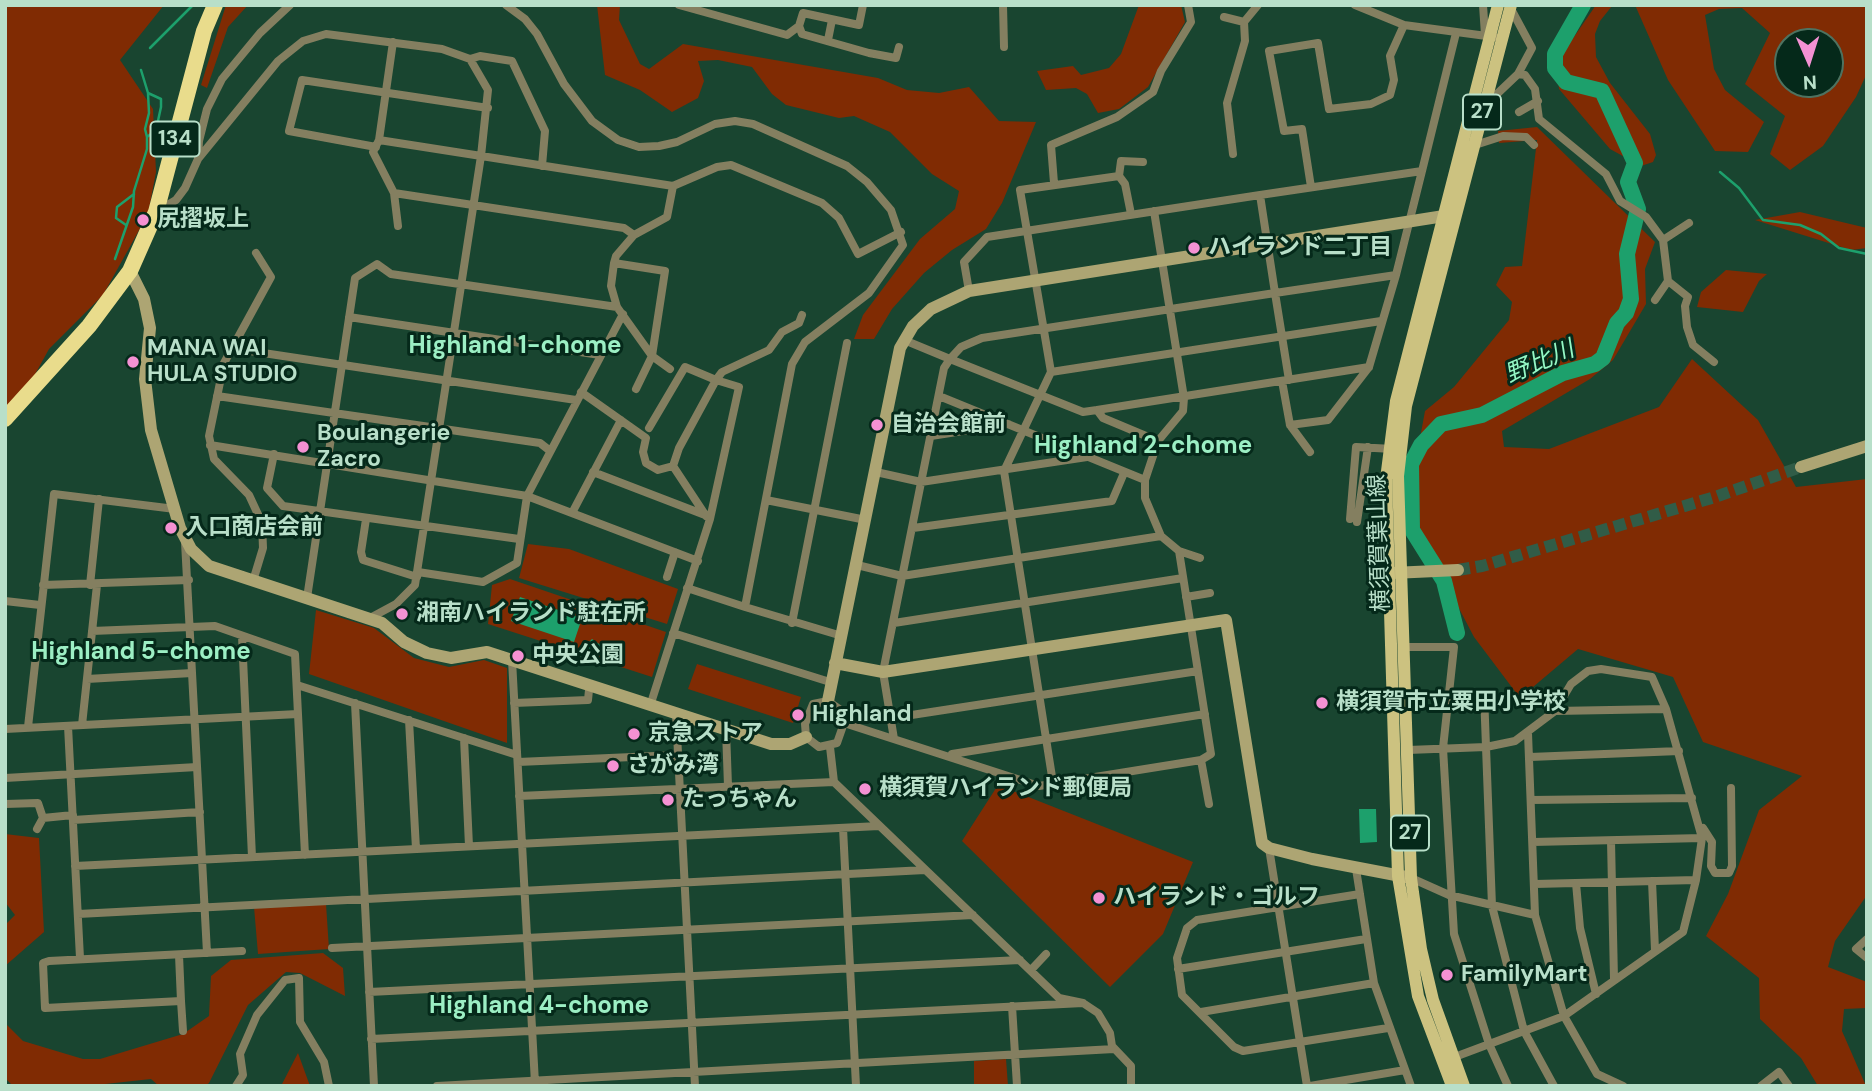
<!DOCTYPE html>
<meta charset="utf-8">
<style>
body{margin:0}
#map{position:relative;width:1872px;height:1091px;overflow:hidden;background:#194530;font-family:"DM Sans",sans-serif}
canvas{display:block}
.frame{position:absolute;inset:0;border:7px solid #b8dfc9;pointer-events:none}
.north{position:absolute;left:1774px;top:28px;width:70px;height:70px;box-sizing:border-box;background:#05291a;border:2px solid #4d7260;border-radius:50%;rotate:177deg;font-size:19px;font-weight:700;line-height:28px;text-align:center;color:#b8dfc9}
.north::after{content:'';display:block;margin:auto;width:24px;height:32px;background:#f491d3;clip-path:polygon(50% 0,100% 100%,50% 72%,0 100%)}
</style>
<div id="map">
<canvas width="1872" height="1091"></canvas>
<div class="frame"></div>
<div class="north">N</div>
</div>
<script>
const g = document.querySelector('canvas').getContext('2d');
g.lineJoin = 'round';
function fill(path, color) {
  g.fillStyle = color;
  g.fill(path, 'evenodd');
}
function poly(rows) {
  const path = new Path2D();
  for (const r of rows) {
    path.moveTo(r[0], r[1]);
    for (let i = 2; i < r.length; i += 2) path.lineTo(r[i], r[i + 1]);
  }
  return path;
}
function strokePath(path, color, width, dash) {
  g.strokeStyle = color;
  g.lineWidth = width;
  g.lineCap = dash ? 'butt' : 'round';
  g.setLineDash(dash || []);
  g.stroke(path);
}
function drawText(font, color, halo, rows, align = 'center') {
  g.font = font + ' "DM Sans","Noto Sans JP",sans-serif';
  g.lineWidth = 6;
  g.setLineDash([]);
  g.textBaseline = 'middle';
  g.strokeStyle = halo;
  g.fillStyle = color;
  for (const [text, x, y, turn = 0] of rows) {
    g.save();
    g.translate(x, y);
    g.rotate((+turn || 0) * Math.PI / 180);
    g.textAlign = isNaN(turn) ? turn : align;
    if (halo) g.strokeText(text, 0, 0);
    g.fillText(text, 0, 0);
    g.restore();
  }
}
fill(poly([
 [5,5,164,5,120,60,153,109,156,172,148,214,103,295,49,349,28,387,5,410],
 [226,5,248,5,228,27,207,88,201,85],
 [597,5,620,5,619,20,640,64,649,69,683,44,878,78,907,90,939,93,969,87,999,121,1036,122,1002,203,986,229,952,250,924,273,892,309,874,339,854,339,863,315,920,239,955,209,959,191,932,174,890,132,854,116,839,118,786,105,772,94,752,67,718,60,698,61,704,81,698,98,672,112,640,90,605,75],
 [1139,5,1181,5,1185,22,1148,87,1119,109,1098,113,1087,94,1076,88,1046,90,1037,71,1073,66,1081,75,1109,68,1121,54],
 [1596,5,1634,5,1612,6,1600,21,1595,34,1596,57,1610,83,1650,134,1656,155,1653,162,1641,166,1610,149,1559,89,1556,63],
 [1635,5,1867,5,1867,73,1856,97,1823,146,1790,170,1770,154,1785,116,1745,84,1770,33,1742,8,1719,9,1705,15,1714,69,1725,90,1764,122,1748,152,1715,151,1668,80],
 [1788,42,1830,42,1830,84,1788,84],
 [1537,127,1655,242,1645,269,1646,304,1613,360,1590,379,1502,431,1504,447,1549,449,1659,407,1692,359,1758,420,1796,487,1867,479,1867,895,1835,941,1828,967,1867,982,1867,1008,1844,1009,1842,1031,1866,1086,1818,1086,1801,1058,1760,1019,1759,978,1706,936,1728,894,1759,810,1802,776,1703,742,1673,677,1578,649,1520,698,1474,637,1407,509,1425,411,1454,387,1509,320,1512,302,1496,285,1505,267,1522,266,1537,140,1499,143,1498,131],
 [1800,212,1867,228,1867,248,1851,250,1755,220],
 [1726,270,1767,274,1759,281,1743,312,1697,307,1701,292],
 [528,544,569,549,678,589,667,624,519,578],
 [510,579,666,632,652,677,488,624,492,585],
 [316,610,374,628,414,658,449,667,484,660,507,668,507,743,309,674],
 [697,664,801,697,793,723,688,689],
 [998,785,1193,862,1163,934,1110,987,962,841],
 [5,834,39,838,44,932,5,966,5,925,15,915,5,902],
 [326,904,329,949,258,954,254,907],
 [323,953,343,968,345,996,300,973,286,972,248,1005,209,1083,205,1086,159,1086,151,1079,87,1086,13,1086,5,1078,5,1023,23,1041,83,1059,100,1059,183,1034,209,1016,211,976,231,960],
 [298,1053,310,1086,281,1086],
 [1006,1059,1008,1086,974,1086,974,1061]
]), '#802b03');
fill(poly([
 [520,597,582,618,574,642,511,621],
 [592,639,612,653,612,659,588,652,586,645],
 [1359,809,1376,809,1377,842,1360,843]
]), '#1da06c');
strokePath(poly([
 [150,48,193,5],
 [147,137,145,129,149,113,148,93],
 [1720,172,1739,188,1763,220,1800,225,1821,234,1839,248,1867,254],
 [126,225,116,218,117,207,134,194],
 [115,259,133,207,134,191,147,149,147,137,156,130,161,107,161,99,148,93,141,70]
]), '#1da06c', 2.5);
strokePath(poly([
 [1457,633,1444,581,1412,530,1411,464,1421,445,1441,424,1482,415,1563,373,1595,364,1603,358,1617,323,1626,313,1631,299,1627,254,1638,209,1628,182,1635,163,1602,91,1566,82,1555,68,1555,54,1583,5]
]), '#1da06c', 16);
strokePath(poly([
 [1458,570,1482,566,1715,497,1801,467]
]), '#315c47', 12, [12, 6]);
strokePath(poly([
 [506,5,525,19,537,34,564,84,592,121,618,140,639,147,659,146,677,142,715,124,735,121,753,124,847,166,867,182,891,210,903,245,869,293,805,342,792,364,745,607,842,636],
 [679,5,787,35,799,26,803,13,859,25,863,5],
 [1003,5,1004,47],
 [1355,5,1404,25,1494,37],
 [1483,5,1485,35],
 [1510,7,1532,48,1518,74],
 [1224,17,1244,22],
 [799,26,802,34,869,53,896,58,899,47],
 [828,40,832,20],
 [393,42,379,140,373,152,394,193,624,228,634,235],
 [470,59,480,56,512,61,545,131,542,166],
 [1485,100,1498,93,1518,74,1525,75,1535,89,1539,119,1606,174,1620,201,1646,217,1663,240,1668,281,1688,297,1685,306,1687,327,1693,345,1714,362],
 [1519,112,1538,101],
 [379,140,673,186,717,167,731,165,822,203,839,218,858,254,901,232],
 [1472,146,1503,136,1526,137,1534,145],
 [376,147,289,131,302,80,488,108],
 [1233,154,1227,103,1245,41,1244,22,1258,5],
 [198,159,278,61,303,41,326,34,442,49,470,59,488,90,481,156,415,585,396,604,370,618],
 [1119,176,1121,161,1143,162],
 [1054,183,1051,145,1117,117,1153,92,1161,71,1191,22,1188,5],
 [1311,187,1302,129,1284,131,1269,51,1318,43,1329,109,1371,104,1390,95,1394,80,1390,56,1404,25],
 [394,193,398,226],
 [1154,211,1184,398,1183,411,1158,441],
 [156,212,176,200,185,188,198,159,199,141,207,109,222,79,260,33,290,5],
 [1663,240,1689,223],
 [614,263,665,271,652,356,670,369],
 [1396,275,1422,171],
 [969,291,964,262,987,237,1260,195],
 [1655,300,1668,281],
 [349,317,600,355],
 [230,348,576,400],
 [1051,372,1381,321],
 [1282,381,1290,425,1328,420,1369,367,1396,275,1275,293,1289,380],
 [636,389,652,356,617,307,611,286,614,263,616,256,634,235,667,217,673,186],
 [581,392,646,438,643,452,646,463,658,470,673,466,706,516],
 [217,396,540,443,549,450],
 [939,396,1145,480],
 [1097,410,1369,367],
 [1290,425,1310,452],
 [649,428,685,367,716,380,722,372,769,350,782,332,799,323,802,315],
 [931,436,1008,424],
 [210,445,527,496,698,561],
 [274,454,267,488,283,506,519,539],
 [593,472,705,515],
 [876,472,921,482,1087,457],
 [766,500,866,520],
 [572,513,621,420],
 [366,519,361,552,363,560,417,577],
 [1350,519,1356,447,1393,449],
 [1357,522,1368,447],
 [913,528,1112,501,1124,473],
 [185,542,207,953],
 [1179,551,1200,558],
 [857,565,902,576,1161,536],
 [418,572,483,582,517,563,527,496,623,314],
 [667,577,675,552],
 [253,581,263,548,262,523,249,495,214,459,209,436,224,363,271,277,256,253],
 [43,585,189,580],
 [90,585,99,499],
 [687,588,745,607],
 [1186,597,1210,593],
 [307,598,355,278,377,264,391,274,617,307],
 [5,601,40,605],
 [792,623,847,343],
 [894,623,1183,578],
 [92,631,215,626,295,654,305,855],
 [673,633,830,682],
 [242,636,252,857],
 [1404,647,1454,647,1443,748,1454,934,1489,1044,1508,1086],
 [512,660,535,1083],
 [87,679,192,673],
 [297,685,517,755],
 [828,701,842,711,844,723,837,743,819,747,806,737,805,724,813,704,828,701],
 [355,703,374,1086],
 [514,703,588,700,589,690],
 [650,706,710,519,739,387,716,380,679,448,673,466],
 [1555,711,1571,684,1588,671,1601,669,1652,677,1666,709],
 [676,714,695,1086],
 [892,718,1198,671],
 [409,720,416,849],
 [844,723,1039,786,1201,760],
 [82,725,97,585],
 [68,726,80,958],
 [28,727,54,494,175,509],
 [5,729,298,714],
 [726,730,728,786],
 [1528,733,1535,915],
 [464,738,469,846],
 [894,739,883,672,944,368,950,359,904,340],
 [830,747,834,782,1059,998,1083,1003,1098,1013,1110,1033,1112,1046,1131,1066,1131,1086],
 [1408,750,1486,747,1492,906,1524,1031,1554,1086],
 [952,754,1205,714],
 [1530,757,1679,751],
 [518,762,678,755],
 [5,778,197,767],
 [1053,783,1004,471,1051,372,1020,190,1119,176,1125,184,1131,214],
 [519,796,834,782],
 [1531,800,1692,798],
 [5,804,38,803,43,818],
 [1209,804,1201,760,1211,754,1179,551,1161,536,1145,498,1145,480,1158,441,1103,418,1097,410,1083,412,950,359,961,347,982,338,1275,293,1260,195,1422,171,1456,33],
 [73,820,200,812],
 [843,828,856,1086],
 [1703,828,1712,842,1711,866,1715,873,1729,873,1732,866,1731,788],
 [37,829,43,818,73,815],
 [1611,841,1614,979],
 [1533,842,1702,838],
 [1269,848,1307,1086],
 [75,866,879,826],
 [1356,869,1374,983,1411,1086],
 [1411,878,1449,895,1535,915,1564,1016,1683,932,1696,880,1702,838,1666,709,1555,711,1515,741,1486,747,1484,693,1449,693],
 [1652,881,1655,950],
 [1576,883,1580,928,1596,994],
 [1535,884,1696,880],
 [1360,894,1197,920,1187,928,1177,958,1182,995,1234,1047,1243,1051,1388,1028],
 [78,914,925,870],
 [1867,939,1856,949,1867,958],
 [332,948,973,915],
 [179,955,181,1001,45,1008,43,963,49,961,242,951],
 [1178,969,1366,939],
 [1031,970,1046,954],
 [369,992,1020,960],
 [181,1001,183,1031],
 [1012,1006,1017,1086],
 [1201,1012,1374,983],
 [371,1039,1083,1003],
 [1452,1058,1564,1016,1597,1074,1623,1086],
 [236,1086,243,1075,240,1054,257,1015,285,980,299,978,300,1022,324,1062,329,1086],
 [437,1086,1114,1049],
 [1310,1086,1405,1070],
 [1761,1086,1779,1072,1789,1086]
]), '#847f60', 8);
strokePath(poly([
 [130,271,144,299,150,328,145,379,151,430,180,528,191,549,209,566,382,623,404,642,427,653,451,658,487,652,771,744,790,744,806,737],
 [1801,467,1867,446],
 [1392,573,1458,570],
 [835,663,883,672,1226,620,1262,843,1269,848,1312,859,1406,877],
 [828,701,900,348,913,326,931,309,969,291,1444,216,1451,218]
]), '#ada573', 12);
strokePath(poly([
 [1452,1086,1418,996,1398,876,1386,479,1396,401,1498,5],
 [1464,1086,1433,1000,1421,949,1411,878,1398,476,1406,406,1511,5]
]), '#ccc280', 12);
strokePath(poly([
 [5,419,89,326,130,271,156,212,204,31,215,5]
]), '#e9dc8c', 16);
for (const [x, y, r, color] of [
 [143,220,7,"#f491d3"],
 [1194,248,7,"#f491d3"],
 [133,362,7,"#f491d3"],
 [877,425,7,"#f491d3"],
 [303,447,7,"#f491d3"],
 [171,528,7,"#f491d3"],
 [402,614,7,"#f491d3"],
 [518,656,7,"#f491d3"],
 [1322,703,7,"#f491d3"],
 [798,715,7,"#f491d3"],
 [634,734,7,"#f491d3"],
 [613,766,7,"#f491d3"],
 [865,789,7,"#f491d3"],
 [668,800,7,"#f491d3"],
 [1099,898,7,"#f491d3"],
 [1447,975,7,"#f491d3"]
]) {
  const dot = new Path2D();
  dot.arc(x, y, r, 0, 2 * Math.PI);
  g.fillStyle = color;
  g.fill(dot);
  strokePath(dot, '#05291a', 2.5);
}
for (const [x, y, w] of [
 [1482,112,38],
 [175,139,49],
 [1410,833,38]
]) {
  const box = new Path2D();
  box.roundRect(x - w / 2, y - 17.5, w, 35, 5);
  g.fillStyle = '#05291a';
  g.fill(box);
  strokePath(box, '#b8dfc9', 2);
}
drawText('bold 21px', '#b8dfc9', null, [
 ["27",1482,112],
 ["134",175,139],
 ["27",1410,833]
]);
drawText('bold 23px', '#b8dfc9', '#05291a', [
 ["尻摺坂上",157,220],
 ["ハイランド二丁目",1208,248],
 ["MANA WAI",147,349],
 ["HULA STUDIO",147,375],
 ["自治会館前",891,425],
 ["Boulangerie",317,434],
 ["Zacro",317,460],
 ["入口商店会前",185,528],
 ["湘南ハイランド駐在所",416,614],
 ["中央公園",532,656],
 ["横須賀市立粟田小学校",1336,703],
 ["Highland",812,715],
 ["京急ストア",648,734],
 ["さがみ湾",627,766],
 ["横須賀ハイランド郵便局",879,789],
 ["たっちゃん",682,800],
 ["ハイランド・ゴルフ",1113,898],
 ["FamilyMart",1461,975]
], 'left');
drawText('23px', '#b8dfc9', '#05291a', [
 ["横須賀葉山線",1380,543,-92]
]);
drawText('bold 24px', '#9cefc4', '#05291a', [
 ["Highland 1-chome",515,347],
 ["Highland 2-chome",1143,447],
 ["Highland 5-chome",141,653],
 ["Highland 4-chome",539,1007]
]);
drawText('italic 24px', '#95f8c5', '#05291a', [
 ["野比川",1540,363,-23]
]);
</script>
